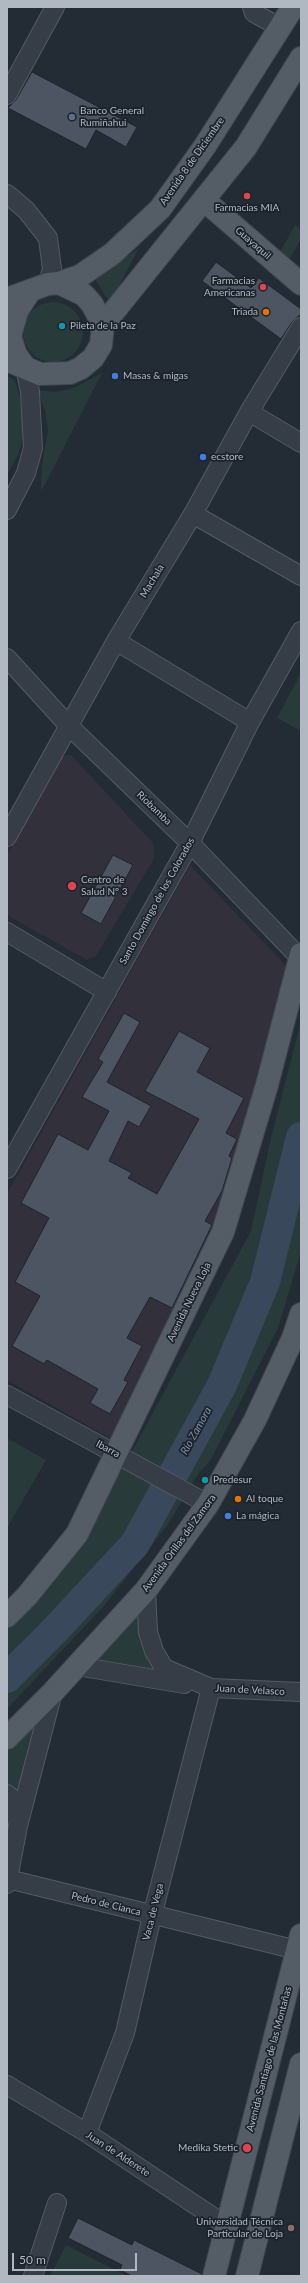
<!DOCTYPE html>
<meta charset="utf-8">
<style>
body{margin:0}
#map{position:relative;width:308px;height:2283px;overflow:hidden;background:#232b35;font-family:Lato,sans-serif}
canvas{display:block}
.frame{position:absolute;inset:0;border:8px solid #b1b8c2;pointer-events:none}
.scale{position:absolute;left:12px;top:2253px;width:125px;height:18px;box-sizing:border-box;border:2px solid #b1b8c2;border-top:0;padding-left:5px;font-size:12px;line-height:14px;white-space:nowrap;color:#b1b8c2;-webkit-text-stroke:3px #1c222a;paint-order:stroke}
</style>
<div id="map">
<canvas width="308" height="2283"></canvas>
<div class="frame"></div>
<div class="scale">50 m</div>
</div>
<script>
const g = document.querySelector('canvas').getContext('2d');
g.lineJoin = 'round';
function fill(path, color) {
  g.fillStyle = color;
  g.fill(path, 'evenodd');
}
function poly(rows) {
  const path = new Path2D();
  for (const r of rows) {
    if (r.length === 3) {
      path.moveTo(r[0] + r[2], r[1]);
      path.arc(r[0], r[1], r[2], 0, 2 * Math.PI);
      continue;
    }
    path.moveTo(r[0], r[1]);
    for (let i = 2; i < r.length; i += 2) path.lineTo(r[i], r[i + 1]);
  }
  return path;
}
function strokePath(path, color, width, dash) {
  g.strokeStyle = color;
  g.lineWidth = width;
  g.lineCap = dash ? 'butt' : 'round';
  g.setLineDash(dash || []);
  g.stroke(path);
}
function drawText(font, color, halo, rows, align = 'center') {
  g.font = font + ' Lato,sans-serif';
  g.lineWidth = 3.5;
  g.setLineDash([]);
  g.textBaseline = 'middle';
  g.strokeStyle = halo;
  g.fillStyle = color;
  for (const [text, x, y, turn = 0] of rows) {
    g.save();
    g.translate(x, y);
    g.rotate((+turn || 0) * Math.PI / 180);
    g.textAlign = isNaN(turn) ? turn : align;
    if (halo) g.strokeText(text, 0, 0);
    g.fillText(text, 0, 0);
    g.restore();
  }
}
fill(poly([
 [71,755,153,843,155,857,96,956,87,960,7,915,7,855,62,756],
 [190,865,291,971,225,1208,115,1441,7,1380,7,1194]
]), '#32303b');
fill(poly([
 [295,225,301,229,301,239,289,260,280,252],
 [139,248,110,303,95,279],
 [53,332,30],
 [102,373,41,492,42,464,48,431,45,411,38,390,55,392,74,388],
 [7,376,15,380,23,410,24,425,22,442,18,455,7,475],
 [301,673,301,731,277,718],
 [301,1021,301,1251,278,1328,210,1461,198,1474,167,1526,103,1607,7,1709,7,1620,63,1564,123,1468,251,1231,271,1138],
 [7,1438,46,1460,7,1528],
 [146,1590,147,1613,177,1683,77,1666],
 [53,1692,18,1826,7,1794,7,1738],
 [66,2245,127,2276,50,2276]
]), '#293a3a');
strokePath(poly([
 [7,1678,54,1631,135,1544,222,1385,265,1282,301,1137]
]), '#3a485c', 30);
const building = poly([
 [32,72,137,127,126,147,96,130,86,149,8,108,16,100,32,72],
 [216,262,251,288,259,278,301,309,301,314,292,322,281,339,202,281,216,262],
 [113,855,133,865,101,924,81,913,113,855],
 [124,1013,140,1022,107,1082,151,1106,139,1127,128,1121,109,1161,132,1173,128,1178,157,1194,199,1119,145,1091,179,1031,210,1048,197,1072,244,1098,226,1133,237,1139,229,1156,232,1158,222,1191,205,1221,212,1225,211,1227,172,1308,150,1297,127,1338,142,1346,124,1380,128,1382,110,1414,90,1403,98,1389,47,1360,44,1364,12,1346,40,1296,15,1282,49,1218,21,1203,58,1134,88,1150,109,1111,82,1097,103,1062,98,1059,124,1013],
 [78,2218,132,2245,134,2240,202,2274,202,2276,132,2276,120,2270,122,2265,68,2238,78,2218]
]);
fill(building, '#4c5561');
strokePath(building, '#1e242d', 1);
const minor = poly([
 [252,7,254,13,281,28],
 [7,95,55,7],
 [7,194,26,210,48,238,52,269,48,284],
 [249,412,301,443],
 [7,510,26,473,33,448,30,392,25,367],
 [193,514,301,576],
 [116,641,250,722],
 [7,658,68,725,190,843,300,958],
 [7,837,116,641,193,514,249,412,301,327],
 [7,932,107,992],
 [7,1169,190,843,250,722,301,631],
 [7,1395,208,1504],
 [146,1590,148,1632,154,1651,164,1668,211,1688,301,1692],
 [77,1666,184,1684],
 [7,1794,15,1801,17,1821],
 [8,1879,297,1950],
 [7,1884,18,1826,53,1692],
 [7,2085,87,2133,227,2226],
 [87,2133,125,2033,152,1916,211,1688],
 [33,2276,57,2203]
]);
const major = poly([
 [205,201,301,284],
 [59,283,80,276,112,254,160,209,205,146,293,7],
 [7,299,48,284,59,283,84,295,92,304,103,325,101,345,93,358,81,368,70,373,40,374,7,360],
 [103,325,246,147,301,58],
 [25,367,16,355,10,336,17,311,30,291],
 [7,1616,27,1596,77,1534,223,1232,267,1085,301,954],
 [7,1738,53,1692,146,1590,208,1504,255,1420,293,1338,301,1314],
 [214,2276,301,1935],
 [247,2276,301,2064]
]);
strokePath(minor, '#545b64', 20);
strokePath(major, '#40464f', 24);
strokePath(minor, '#363d46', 18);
strokePath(major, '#545c66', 22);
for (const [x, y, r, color] of [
 [72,117,4,"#5c6f8a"],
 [247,196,4,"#e0444e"],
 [263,287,4,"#e0444e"],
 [266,312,4,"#e8710a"],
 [62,326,4,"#0f9aa8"],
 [115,376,4,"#3f7fe0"],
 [203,457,4,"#3f7fe0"],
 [72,886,5,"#e0444e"],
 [205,1480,4,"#0f9aa8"],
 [238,1499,4,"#e8710a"],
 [228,1516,4,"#3f7fe0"],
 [247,2148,5,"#e0444e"],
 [291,2228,4,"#8d6e63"]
]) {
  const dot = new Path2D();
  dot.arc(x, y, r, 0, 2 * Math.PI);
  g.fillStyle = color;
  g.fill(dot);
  strokePath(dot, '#1c222a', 1.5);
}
drawText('10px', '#b1b8c2', '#1c222a', [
 ["Banco General",80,111],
 ["Rumiñahui",80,123],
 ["Farmacias MIA",247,208,"center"],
 ["Farmacias",255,281,"right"],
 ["Americanas",255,293,"right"],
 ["Triada",258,312,"right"],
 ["Pileta de la Paz",70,326],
 ["Masas & migas",123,376],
 ["ecstore",211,457],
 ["Centro de",81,880],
 ["Salud Nº 3",81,892],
 ["Predesur",213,1480],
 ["Al toque",246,1499],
 ["La mágica",236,1516],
 ["Medika Stetic",238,2148,"right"],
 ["Universidad Técnica",283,2222,"right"],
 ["Particular de Loja",283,2234,"right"]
], 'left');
drawText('10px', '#b1b8c2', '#1c222a', [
 ["Avenida 8 de Diciembre",192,161,-55],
 ["Guayaquil",253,243,41],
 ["Machala",152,581,-59],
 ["Riobamba",154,808,44],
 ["Santo Domingo de los Colorados",157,901,-61],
 ["Avenida Nueva Loja",189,1302,-64],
 ["Ibarra",108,1449,28],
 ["Avenida Orillas del Zamora",179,1543,-54],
 ["Juan de Velasco",250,1690,3],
 ["Pedro de Cianca",106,1904,14],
 ["Vaca de Vega",153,1912,-76],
 ["Avenida Santiago de las Montañas",269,2059,-75],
 ["Juan de Alderete",118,2154,33]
]);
drawText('italic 11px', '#7c8ea7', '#1c222a', [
 ["Río Zamora",196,1431,-61]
]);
</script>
